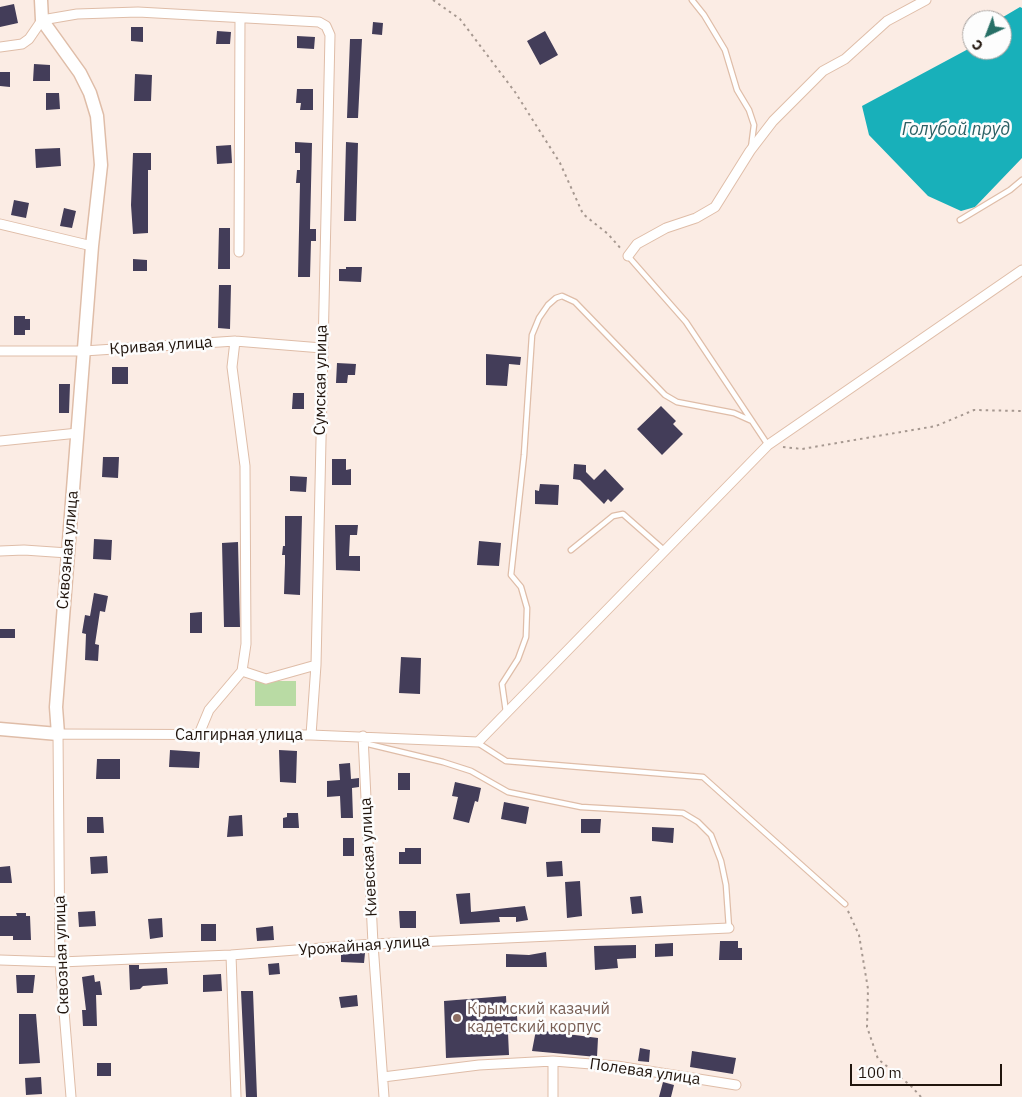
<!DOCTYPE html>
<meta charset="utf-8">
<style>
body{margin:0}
#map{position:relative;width:1022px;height:1097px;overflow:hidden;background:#fbece4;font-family:"IBM Plex Sans",sans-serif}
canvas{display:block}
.north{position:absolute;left:962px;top:10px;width:50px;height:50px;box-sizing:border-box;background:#fdfdfd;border:1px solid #a5a09d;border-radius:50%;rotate:223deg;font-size:14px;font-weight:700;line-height:20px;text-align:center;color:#21150d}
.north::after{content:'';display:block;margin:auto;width:18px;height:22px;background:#276f66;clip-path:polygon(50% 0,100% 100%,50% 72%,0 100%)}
.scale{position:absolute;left:850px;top:1064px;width:152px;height:22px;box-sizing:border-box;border:2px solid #21150d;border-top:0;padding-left:6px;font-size:15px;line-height:18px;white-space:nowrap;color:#21150d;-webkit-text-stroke:4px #fdfdfd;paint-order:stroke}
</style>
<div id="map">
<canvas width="1022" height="1097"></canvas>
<div class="north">С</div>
<div class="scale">100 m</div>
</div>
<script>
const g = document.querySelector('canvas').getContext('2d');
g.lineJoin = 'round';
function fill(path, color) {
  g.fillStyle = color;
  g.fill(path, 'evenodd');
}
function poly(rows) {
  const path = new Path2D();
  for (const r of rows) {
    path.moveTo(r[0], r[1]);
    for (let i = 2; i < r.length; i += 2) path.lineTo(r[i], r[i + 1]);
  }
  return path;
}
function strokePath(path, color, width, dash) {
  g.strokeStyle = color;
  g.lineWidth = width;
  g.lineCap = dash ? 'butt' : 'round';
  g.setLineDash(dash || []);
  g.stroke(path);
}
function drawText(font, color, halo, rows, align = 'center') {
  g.font = font + ' "IBM Plex Sans",sans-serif';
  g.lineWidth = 5;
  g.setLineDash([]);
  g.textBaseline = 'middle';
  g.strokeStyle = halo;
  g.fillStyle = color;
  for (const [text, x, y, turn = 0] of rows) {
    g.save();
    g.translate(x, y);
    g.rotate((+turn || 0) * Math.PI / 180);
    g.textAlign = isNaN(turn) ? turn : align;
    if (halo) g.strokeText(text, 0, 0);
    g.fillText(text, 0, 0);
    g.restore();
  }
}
fill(poly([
 [255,681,296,681,296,706,255,706]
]), '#b9dba4');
fill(poly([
 [1020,7,1022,8,1022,158,975,207,961,211,928,196,869,135,862,106,972,47,972,50,1002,50,1002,20,998,20]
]), '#18b0ba');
fill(poly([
 [14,4,18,23,0,27,0,7],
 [373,22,383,23,382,35,372,34],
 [131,27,143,27,143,42,131,41],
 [217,31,231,32,230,44,216,44],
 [545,31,558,55,540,65,527,41],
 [297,36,315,37,314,49,297,48],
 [350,39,362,39,358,118,347,118],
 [34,64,50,65,50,81,33,81],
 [0,72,10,72,10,87,0,86],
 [135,74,152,75,151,101,134,101],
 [297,89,313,89,313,110,300,110,301,103,296,103],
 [46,93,59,93,60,109,46,110],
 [295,142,312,143,310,229,316,229,316,241,311,241,310,277,298,277,300,183,296,183,297,170,300,170,300,153,295,153],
 [346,142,358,143,356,221,344,221],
 [231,145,232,163,217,164,216,146],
 [60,148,61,166,36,168,35,149],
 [133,153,151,153,151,170,148,170,148,233,133,234,131,205],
 [14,200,29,203,26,218,11,215],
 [64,208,76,211,72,228,60,226],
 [219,228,230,228,230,269,218,269],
 [133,259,147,260,147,271,133,271],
 [346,267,362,267,361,282,339,281,339,269,346,269],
 [219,285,231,285,230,329,218,328],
 [14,316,25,316,25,319,30,319,30,330,25,330,25,335,14,335],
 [486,354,521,357,520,365,509,364,507,386,486,385],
 [337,363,356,364,355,375,348,375,347,383,336,383],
 [112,367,128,367,128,384,112,384],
 [59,384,70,384,69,413,59,413],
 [293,393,304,393,304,409,292,409],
 [661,406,676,421,673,424,683,434,662,455,637,429],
 [103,457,119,457,118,478,102,477],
 [332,459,346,459,346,470,351,469,351,485,332,485],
 [574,464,586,465,586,472,594,480,605,469,624,489,611,502,608,499,604,504,580,480,573,479],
 [290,476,307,477,306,492,290,491],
 [540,484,559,485,558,505,535,504,535,490,539,491],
 [285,516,302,516,300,595,284,594,285,563,285,555,282,555,283,546,285,546],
 [335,525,358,525,357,535,350,535,349,556,360,556,360,571,336,570],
 [94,539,112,540,111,560,93,559],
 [479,541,501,543,499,566,477,565],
 [238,542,240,627,224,627,222,543],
 [94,593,108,596,105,612,100,611,95,644,99,645,98,661,85,660,86,634,82,633,85,615,90,616],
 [202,612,202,633,190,633,190,613],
 [0,629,15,629,15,638,0,638],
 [401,657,421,658,420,694,399,693],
 [170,750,200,752,199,768,169,767],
 [279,750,297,751,296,783,280,782],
 [97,759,120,759,120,779,96,779],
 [350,763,351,779,359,778,359,787,352,788,353,818,341,818,340,796,327,797,327,781,340,780,339,764],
 [398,773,410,773,410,790,398,790],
 [455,782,481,788,478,802,475,801,469,823,453,819,458,797,452,796],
 [504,802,529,807,526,824,501,819],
 [287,813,298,813,299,828,283,828,283,818,287,817],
 [242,815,243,836,227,837,229,816],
 [87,817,103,817,104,833,87,833],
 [581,819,601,819,600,833,581,833],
 [652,827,674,828,673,843,652,841],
 [343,838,354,838,354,856,343,856],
 [405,848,421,848,421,864,399,864,399,852,405,852],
 [107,856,108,873,91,874,90,857],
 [562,861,563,876,547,877,546,862],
 [10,866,12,883,0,883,0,867],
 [580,881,582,916,567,918,565,882],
 [470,893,471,912,525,906,528,920,516,922,516,917,499,917,500,922,460,924,456,894],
 [641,896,643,913,632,914,630,897],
 [95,911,96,926,79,927,78,912],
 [399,911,416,911,416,928,400,928],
 [16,913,26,913,26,916,30,916,31,940,13,940,13,936,0,936,0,916,17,916],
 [162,918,163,937,150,939,148,919],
 [201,924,216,924,216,941,201,941],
 [273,926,274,940,257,941,256,928],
 [720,941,738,941,738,948,742,948,742,960,719,960],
 [673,943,673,956,655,957,655,944],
 [636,945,636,958,617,959,618,968,595,970,594,946],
 [546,952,547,967,506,967,506,954,529,955],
 [365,953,364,963,341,962,341,954],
 [279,963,280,974,269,975,268,964],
 [129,965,139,965,139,969,167,968,168,984,143,986,140,989,130,990],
 [221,974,222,991,203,992,203,975],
 [16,975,35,975,33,993,17,993],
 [94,975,95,982,100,981,102,995,96,995,97,1026,83,1026,82,1010,86,1010,82,977],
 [241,991,253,991,257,1097,246,1097],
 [357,995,358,1006,341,1008,339,997],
 [506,996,507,1017,517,1016,518,1032,508,1033,509,1055,446,1058,444,1001],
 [19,1014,36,1014,40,1063,19,1064],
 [536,1030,598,1038,597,1057,532,1051],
 [640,1048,650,1050,649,1062,638,1061],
 [692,1051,736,1058,733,1074,690,1067],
 [97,1063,111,1063,111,1076,97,1076],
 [41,1077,42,1094,26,1095,25,1078],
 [663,1082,674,1085,671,1097,659,1097]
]), '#433d59');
const service = poly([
 [692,0,704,15,725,50,737,90,749,110,754,125,751,148],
 [960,220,1010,190,1022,180],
 [628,256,686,322,768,445],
 [571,550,613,516,623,514,665,551],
 [506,712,502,684,518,659,526,637,527,608,521,587,511,575,524,455,532,335,539,318,548,305,556,298,562,296,575,302,665,395,677,402,734,413,752,421],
 [364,743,443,762,471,771,508,792,581,807,683,813,698,822,711,835,721,861,726,885,729,928],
 [478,743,506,761,703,777,845,904]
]);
const minor = poly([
 [0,47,22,44,29,39,42,20,77,14,138,12,319,22,326,26,330,35,316,665,311,735],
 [0,224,92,246],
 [239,252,240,18],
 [628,256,637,244,666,228,696,218,715,207,750,151,773,121,823,71,845,59,887,21,926,0],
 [0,351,84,351,235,341,322,348],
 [0,441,78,433],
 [0,551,24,550,68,553],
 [242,671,266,679,316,665],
 [199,734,209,710,242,671,246,644,245,466,232,367,235,341],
 [363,736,373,944,384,1097],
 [231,955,236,1097],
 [0,960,60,962,231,955,373,944,729,928],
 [383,1077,479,1065,553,1061,617,1066,736,1085],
 [71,1097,60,962,58,734,311,735,478,742,768,445,1022,270],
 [553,1097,553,1061]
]);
const secondary = poly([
 [0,729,58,734,56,707,92,246,101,165,97,116,90,93,80,73,42,20,41,0]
]);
strokePath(service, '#dfbda8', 7);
strokePath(minor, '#dfbda8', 11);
strokePath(secondary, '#dfbda8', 15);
strokePath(poly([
 [433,0,460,19,515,92,560,163,583,214,608,234,622,250],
 [783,447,802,449,936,426,974,410,1022,411],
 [848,911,859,935,868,989,867,1027,878,1059,911,1086,921,1097]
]), '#a69890', 2, [2.5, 4]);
strokePath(service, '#fff', 4.5);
strokePath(minor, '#fff', 9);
strokePath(secondary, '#fff', 12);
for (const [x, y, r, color] of [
 [457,1018,5,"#8d6e63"]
]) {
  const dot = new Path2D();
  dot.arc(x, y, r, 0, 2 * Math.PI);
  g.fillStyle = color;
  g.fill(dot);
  strokePath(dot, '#fdfdfd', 2);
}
drawText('16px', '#21150d', '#fdfdfd', [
 ["Кривая улица",161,346,-4],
 ["Сумская улица",321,380,-89],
 ["Сквозная улица",68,550,-85],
 ["Салгирная улица",239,735],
 ["Киевская улица",369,857,-93],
 ["Урожайная улица",364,946,-4],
 ["Сквозная улица",62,955,-92],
 ["Полевая улица",645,1072,8]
]);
drawText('16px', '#785e54', '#fdfdfd', [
 ["Крымский казачий",467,1009],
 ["кадетский корпус",467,1027]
], 'left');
drawText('italic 18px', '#2b6165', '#fdfdfd', [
 ["Голубой пруд",956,130]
]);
</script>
